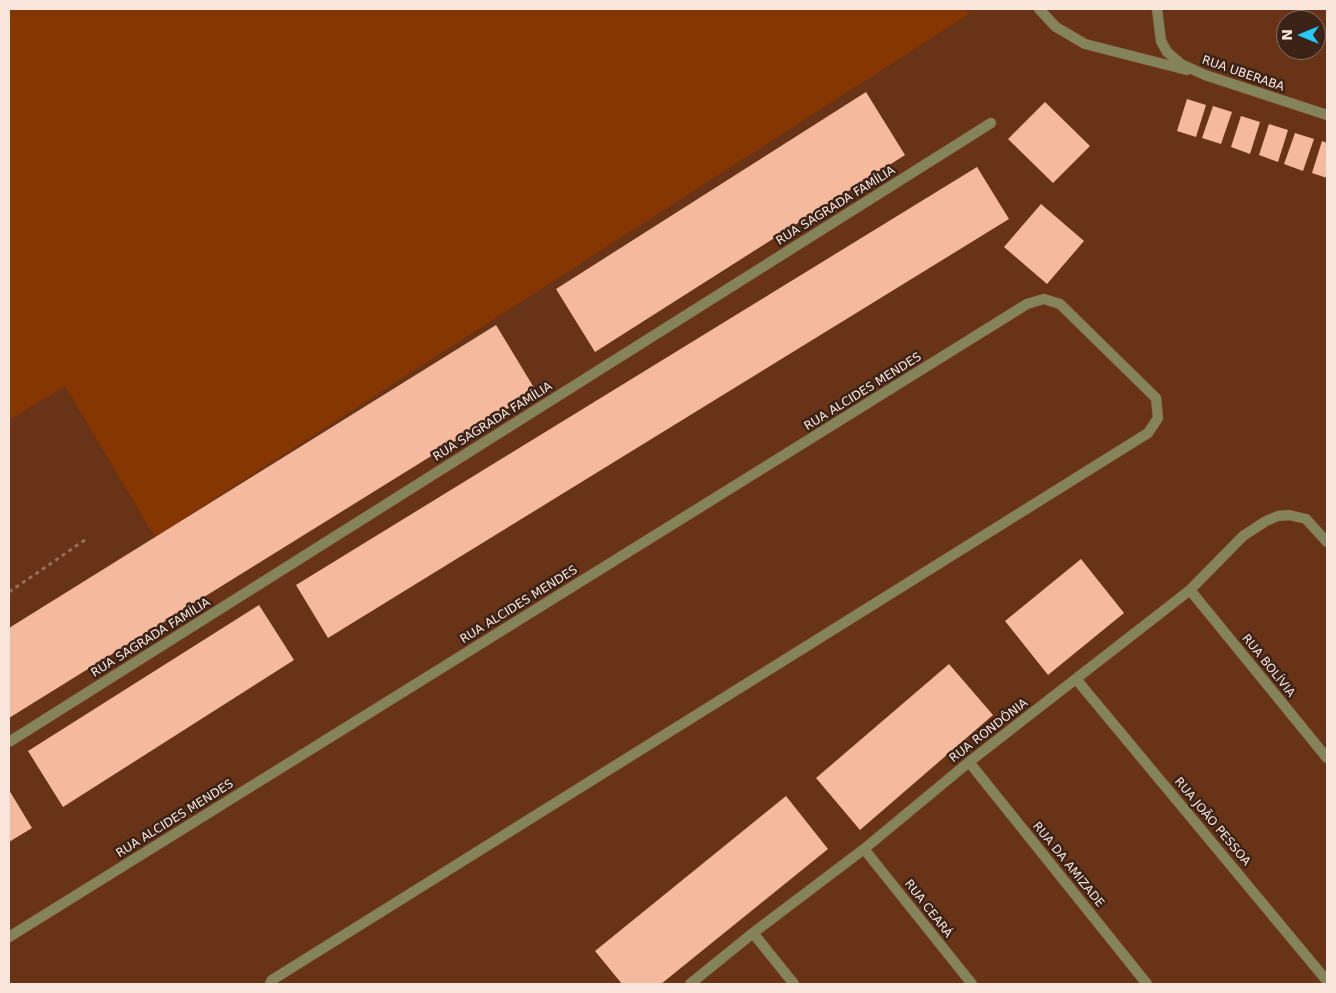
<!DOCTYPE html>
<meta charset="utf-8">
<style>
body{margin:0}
#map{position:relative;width:1336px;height:993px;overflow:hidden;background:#683316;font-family:"DejaVu Sans",sans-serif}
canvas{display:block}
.frame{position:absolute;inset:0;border:10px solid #fbe6dd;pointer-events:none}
.north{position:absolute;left:1276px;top:10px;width:50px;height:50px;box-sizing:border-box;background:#3b2317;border:1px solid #887166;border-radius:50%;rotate:270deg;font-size:14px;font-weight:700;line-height:20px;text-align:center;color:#fbe6dd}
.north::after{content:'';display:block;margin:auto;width:18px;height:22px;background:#24c9fe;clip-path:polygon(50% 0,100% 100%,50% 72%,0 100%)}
</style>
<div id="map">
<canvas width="1336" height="993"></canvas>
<div class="frame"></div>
<div class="north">N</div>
</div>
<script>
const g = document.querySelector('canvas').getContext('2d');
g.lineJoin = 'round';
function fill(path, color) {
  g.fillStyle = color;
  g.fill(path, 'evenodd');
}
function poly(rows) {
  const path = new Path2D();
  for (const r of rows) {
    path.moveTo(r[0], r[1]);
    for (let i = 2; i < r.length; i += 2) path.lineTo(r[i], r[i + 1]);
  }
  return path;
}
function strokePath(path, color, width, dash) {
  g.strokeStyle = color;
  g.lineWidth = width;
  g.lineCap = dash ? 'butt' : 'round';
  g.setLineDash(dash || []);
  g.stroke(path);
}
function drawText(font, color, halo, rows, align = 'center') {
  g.font = font + ' "DejaVu Sans",sans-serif';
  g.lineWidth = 5;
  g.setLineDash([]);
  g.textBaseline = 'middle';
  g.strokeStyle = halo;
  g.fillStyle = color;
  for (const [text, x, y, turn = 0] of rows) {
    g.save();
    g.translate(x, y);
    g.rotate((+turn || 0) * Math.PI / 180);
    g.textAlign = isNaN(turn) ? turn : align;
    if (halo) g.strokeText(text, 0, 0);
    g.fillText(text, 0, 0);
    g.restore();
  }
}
fill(poly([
 [9,9,964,9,969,14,155,537,65,386,9,420]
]), '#863600');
fill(poly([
 [866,92,905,155,595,352,556,289],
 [1187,99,1206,105,1196,137,1177,131],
 [1045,102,1090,146,1053,183,1008,139],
 [1213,106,1232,112,1221,144,1202,138],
 [1241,116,1260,122,1250,154,1231,147],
 [1269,124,1288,130,1278,162,1259,155],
 [1295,133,1314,139,1303,171,1284,164],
 [1322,141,1327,143,1327,178,1312,173],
 [977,167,1009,219,328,638,296,585],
 [1041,204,1084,241,1047,284,1004,247],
 [496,325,536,391,9,718,9,628],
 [1081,559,1124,613,1048,675,1005,621],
 [259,605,294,660,63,807,28,751],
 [949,664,993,715,860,830,816,778],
 [9,790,32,828,9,842],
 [786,796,828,849,661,984,622,984,595,951]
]), '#f5b99d');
const street = poly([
 [1039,9,1056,27,1085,44,1187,70],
 [1157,9,1161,41,1167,52,1181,64,1205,75,1327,115],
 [1190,590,1327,758],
 [1076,679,1327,981],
 [9,742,991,123],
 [969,762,1147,984],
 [864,849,972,984],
 [753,933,794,984],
 [9,937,1027,304,1044,299,1060,304,1156,398,1158,418,1148,433,272,980,270,984],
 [690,984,753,933,864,849,969,762,1190,590,1243,536,1266,521,1278,516,1289,515,1306,519,1327,542]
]);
strokePath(street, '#805036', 11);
strokePath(poly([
 [9,592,88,538]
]), '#996e58', 3, [4, 4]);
strokePath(street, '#848359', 10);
drawText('12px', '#fbe6dd', '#3b2317', [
 ["RUA UBERABA",1243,74,19],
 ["RUA SAGRADA FAMÍLIA",836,206,-32],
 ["RUA ALCIDES MENDES",863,392,-32],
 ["RUA SAGRADA FAMÍLIA",493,422,-32],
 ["RUA ALCIDES MENDES",519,605,-32],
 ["RUA SAGRADA FAMÍLIA",151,638,-32],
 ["RUA BOLÍVIA",1268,666,51],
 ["RUA RONDÔNIA",989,731,-38],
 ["RUA ALCIDES MENDES",175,819,-32],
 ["RUA JOÃO PESSOA",1212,822,50],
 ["RUA DA AMIZADE",1068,865,51],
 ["RUA CEARÁ",928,909,52]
]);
</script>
